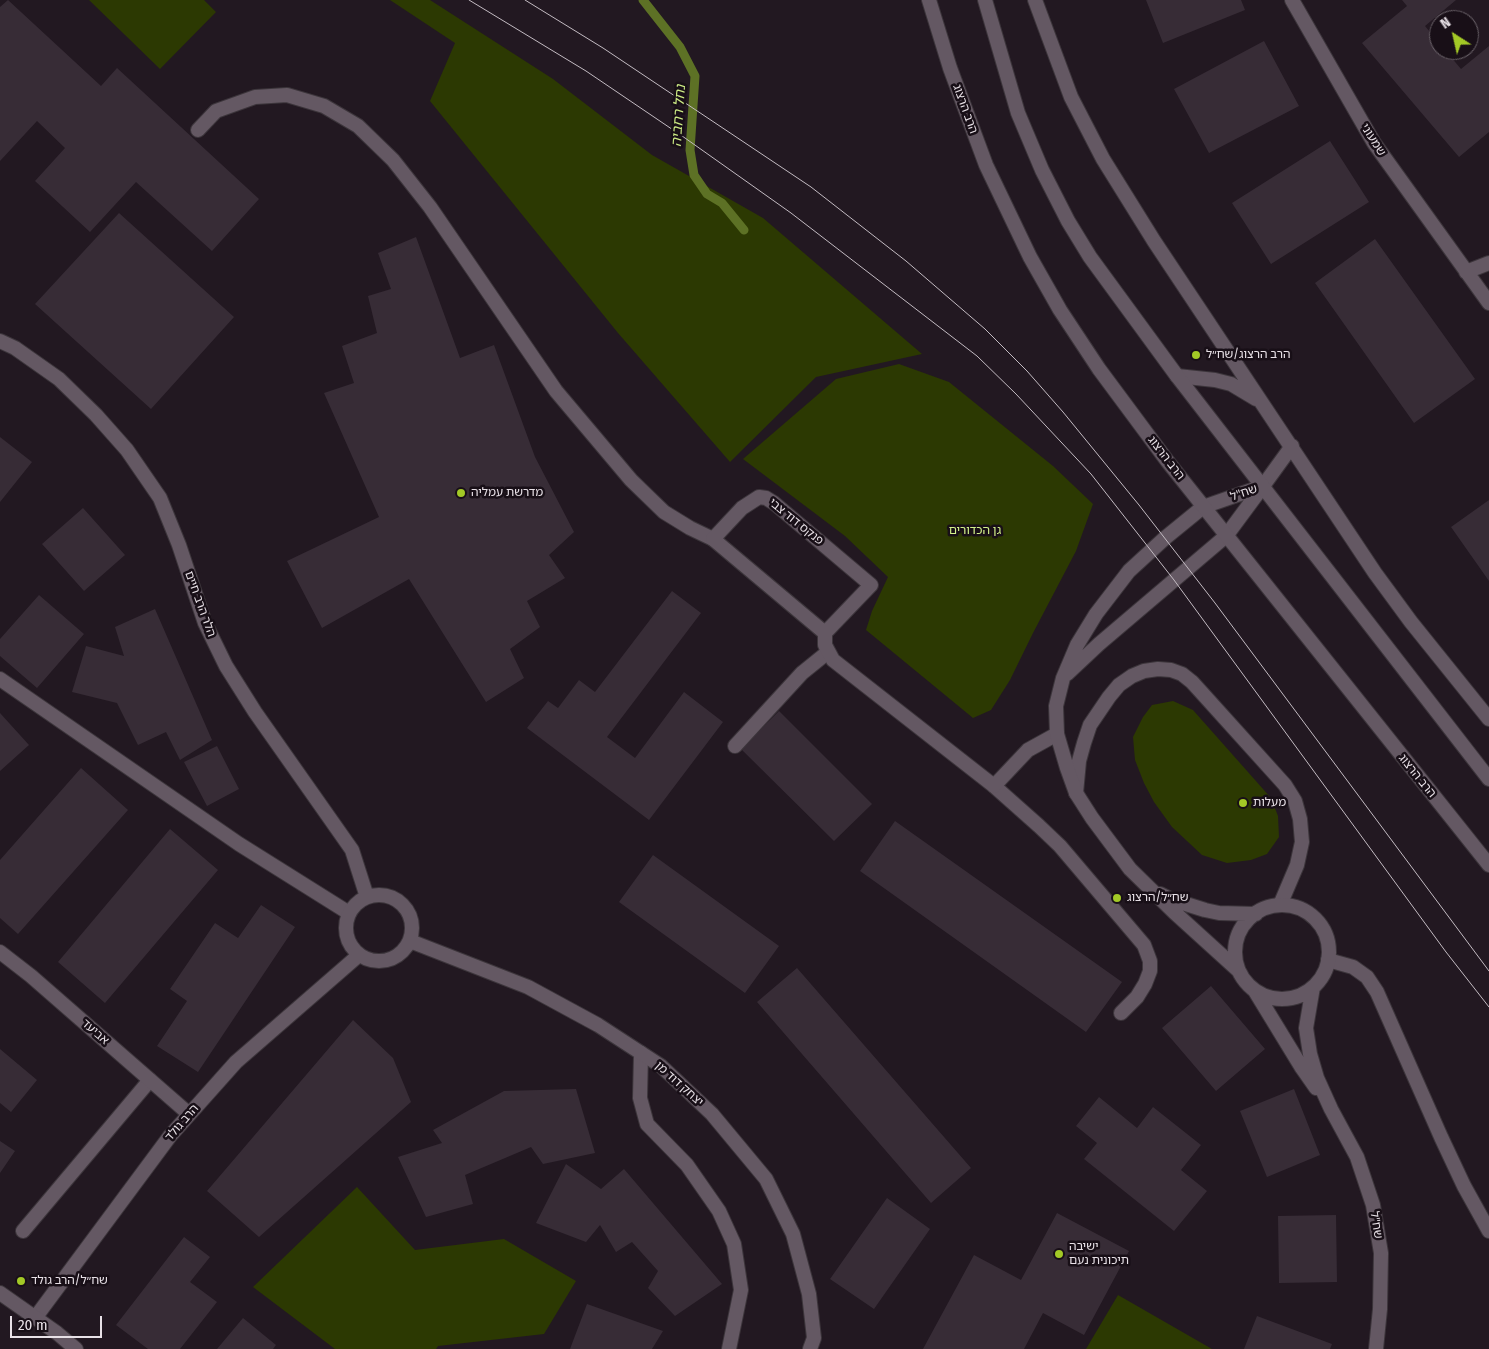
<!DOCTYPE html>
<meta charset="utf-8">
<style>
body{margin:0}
#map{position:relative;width:1489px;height:1349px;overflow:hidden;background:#221821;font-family:"Fira Sans Condensed",sans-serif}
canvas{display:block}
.north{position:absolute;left:1429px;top:10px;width:50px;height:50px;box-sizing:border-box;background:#180f17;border:1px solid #6b636a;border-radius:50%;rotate:325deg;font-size:14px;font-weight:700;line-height:20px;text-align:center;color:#e8e1e7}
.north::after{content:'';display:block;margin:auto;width:18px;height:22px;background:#a3c926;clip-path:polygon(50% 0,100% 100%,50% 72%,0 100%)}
.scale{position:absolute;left:10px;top:1316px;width:92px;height:22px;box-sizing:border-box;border:2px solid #e8e1e7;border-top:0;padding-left:6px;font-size:15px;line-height:18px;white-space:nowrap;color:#e8e1e7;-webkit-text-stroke:4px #180f17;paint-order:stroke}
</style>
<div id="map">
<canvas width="1489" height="1349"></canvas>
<div class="north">N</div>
<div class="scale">20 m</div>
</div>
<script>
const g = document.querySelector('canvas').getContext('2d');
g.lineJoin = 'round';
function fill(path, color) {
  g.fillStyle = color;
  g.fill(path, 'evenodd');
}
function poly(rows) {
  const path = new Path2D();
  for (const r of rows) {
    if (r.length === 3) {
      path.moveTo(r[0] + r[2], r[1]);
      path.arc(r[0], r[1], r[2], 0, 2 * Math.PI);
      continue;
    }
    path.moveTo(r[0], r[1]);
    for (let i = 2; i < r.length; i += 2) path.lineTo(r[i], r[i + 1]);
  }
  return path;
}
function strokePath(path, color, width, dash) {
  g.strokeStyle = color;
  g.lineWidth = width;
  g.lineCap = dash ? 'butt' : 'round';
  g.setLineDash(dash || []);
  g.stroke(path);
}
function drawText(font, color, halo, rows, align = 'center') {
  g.font = font + ' "Fira Sans Condensed","Noto Sans Hebrew",sans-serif';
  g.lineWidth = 5;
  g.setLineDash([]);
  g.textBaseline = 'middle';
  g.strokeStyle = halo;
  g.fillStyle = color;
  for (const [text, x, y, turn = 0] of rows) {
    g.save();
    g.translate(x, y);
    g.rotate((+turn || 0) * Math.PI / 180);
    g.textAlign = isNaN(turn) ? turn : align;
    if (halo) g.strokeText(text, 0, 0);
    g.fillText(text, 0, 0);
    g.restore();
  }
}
fill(poly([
 [89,0,204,0,216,12,160,69],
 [390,0,430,0,553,79,652,155,763,218,922,354,816,377,730,462,618,333,430,101,455,43],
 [899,364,949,382,1053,466,1093,504,1076,551,1033,633,1010,680,991,710,973,718,866,630,872,611,888,577,845,536,743,459,836,379],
 [1173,701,1193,710,1271,798,1278,816,1279,837,1267,854,1251,860,1227,863,1202,855,1172,827,1154,802,1144,783,1135,760,1133,737,1143,717,1152,705],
 [357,1187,415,1250,504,1239,576,1281,544,1334,438,1346,436,1349,335,1349,253,1287],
 [1118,1295,1212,1349,1086,1349]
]), '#2c3902');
strokePath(poly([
 [643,0,680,47,695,76,690,150,694,175,707,194,722,203,744,230]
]), '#5d7125', 9);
fill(poly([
 [8,0,101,86,117,68,259,199,212,251,136,182,90,232,35,181,65,148,37,121,0,161,0,7],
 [1146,0,1241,0,1245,10,1163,43],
 [1402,0,1456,0,1425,26,1439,43,1439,50,1445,50,1461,69,1489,46,1489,132,1459,157,1362,43,1407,6],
 [1264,41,1299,106,1209,153,1174,89],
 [1330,141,1369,202,1271,264,1232,203],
 [119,213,234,317,151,409,35,304],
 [416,237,460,358,494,345,535,457,574,532,549,555,565,578,527,601,540,627,510,649,524,678,486,702,409,579,322,628,287,561,379,517,324,393,354,383,342,346,377,333,368,296,391,289,378,253],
 [1375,239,1475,379,1414,423,1315,283],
 [0,437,32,462,0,502],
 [1489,500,1489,581,1451,527],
 [83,508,125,555,84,591,42,544],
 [672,591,701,613,607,737,635,758,684,692,723,722,649,820,527,728,548,701,558,708,579,680,595,692],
 [39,595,84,634,37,688,0,656,0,639],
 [155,609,212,740,180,760,166,732,138,745,117,703,72,692,86,646,124,656,115,627],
 [779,711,872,804,834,841,741,749],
 [0,713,29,745,0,771],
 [217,746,239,789,207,806,184,762],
 [81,768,128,810,18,934,0,918,0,860],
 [895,821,1122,982,1086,1032,860,871],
 [170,829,218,870,105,1003,58,962],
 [653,855,779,946,745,993,619,902],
 [261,905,295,927,198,1072,157,1046,187,1001,170,989,215,923,238,938],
 [797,968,971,1168,931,1203,757,1002],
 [1211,986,1265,1049,1216,1091,1162,1028],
 [353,1020,393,1058,411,1102,259,1237,207,1191],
 [0,1049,37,1080,11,1112,0,1103],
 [576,1089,595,1153,543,1164,531,1147,465,1175,473,1204,426,1217,398,1157,442,1143,433,1130,504,1091],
 [1294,1089,1320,1155,1267,1177,1240,1111],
 [1099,1097,1137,1128,1153,1107,1201,1145,1181,1170,1207,1191,1174,1231,1084,1159,1097,1143,1076,1126],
 [0,1141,15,1151,0,1173],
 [566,1164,601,1189,624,1169,722,1284,675,1316,648,1288,658,1271,632,1242,616,1252,600,1225,586,1242,536,1223],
 [887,1198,930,1229,874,1309,830,1279],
 [1057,1213,1129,1251,1084,1335,1043,1313,1024,1349,923,1349,974,1255,1021,1280],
 [1336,1215,1337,1282,1279,1283,1278,1216],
 [184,1237,210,1257,190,1282,217,1302,180,1349,148,1349,116,1325],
 [587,1304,663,1331,652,1349,570,1349],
 [1257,1316,1332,1344,1330,1349,1244,1349],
 [243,1318,276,1345,273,1349,217,1349]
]), '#372c36');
const service = poly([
 [1035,0,1071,97,1103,159,1154,241,1375,573,1411,622,1489,719],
 [198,130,216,111,255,97,287,95,324,106,358,126,393,160,430,207,556,391,631,480,664,512,690,528,713,539],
 [1177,376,1215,380,1231,384,1256,399],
 [1263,486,1292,446],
 [0,679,239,844,349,913],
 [735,746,802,673,828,652],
 [994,786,1039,826,1060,846,1144,945,1150,961,1150,971,1145,984,1137,997,1121,1013],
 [1076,793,1079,761,1084,743,1090,725,1109,697,1119,685,1132,676,1144,671,1158,669,1171,670,1182,674,1192,682,1202,693,1285,785,1295,801,1300,819,1302,842,1297,865,1280,905],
 [1328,960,1353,967,1367,977,1377,992,1441,1137,1464,1186,1489,1231],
 [641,1053,640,1098,647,1124,687,1165,719,1211,734,1244,741,1290,729,1349],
 [23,1231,150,1080]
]);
const minor = poly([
 [1292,0,1374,143,1489,303],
 [1466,272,1489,263],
 [0,341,15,348,59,379,96,415,127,450,160,498,179,545,205,623,226,666,255,712,352,850,367,897],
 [825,633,713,539,742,508,759,497,766,498,774,503,871,585,825,633,825,645,833,660,994,786,1028,750,1057,734],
 [379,928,33],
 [410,941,528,987,598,1025,661,1066,712,1114,766,1179,793,1234,809,1294,814,1338,810,1349],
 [0,952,31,976,189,1114],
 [35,1318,170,1136,236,1062,359,955]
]);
const tertiary = poly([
 [1067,674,1099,644,1226,536,1263,486],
 [1160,894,1170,899,1205,910,1219,913,1256,914],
 [1282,952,47],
 [1239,971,1174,912,1130,869,1092,818,1076,793,1067,768,1057,734,1056,706,1063,678,1077,645,1096,614,1129,571,1165,538,1203,507,1263,486],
 [1313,987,1306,1028,1310,1054,1317,1078,1331,1109,1357,1157,1373,1205,1381,1253,1380,1309,1376,1349],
 [1255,991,1302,1068,1316,1088],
 [0,1293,57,1333,76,1349]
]);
const secondary = poly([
 [929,0,950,68,986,165,1030,257,1060,310,1099,369,1168,462,1489,865],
 [985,0,1018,113,1042,170,1068,221,1090,257,1177,376,1489,779]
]);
strokePath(service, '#3c353b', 16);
strokePath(minor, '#3c353b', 16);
strokePath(tertiary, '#3c353b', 16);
strokePath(secondary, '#3c353b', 16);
strokePath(service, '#645863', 14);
strokePath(minor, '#645863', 14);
strokePath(tertiary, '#645863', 14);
strokePath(secondary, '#645863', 14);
strokePath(poly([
 [469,0,586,71,685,138,791,213,977,356,1016,394,1091,474,1174,580,1446,952,1489,1007],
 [525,0,603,48,811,187,906,261,985,329,1027,371,1063,412,1139,505,1215,603,1489,971]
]), '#c3bbc2', 1);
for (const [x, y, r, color] of [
 [1196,355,5,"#a3c926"],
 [461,493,5,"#a3c926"],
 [1243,803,5,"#a3c926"],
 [1117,898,5,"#a3c926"],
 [1059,1254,5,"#a3c926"],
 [21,1281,5,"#a3c926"]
]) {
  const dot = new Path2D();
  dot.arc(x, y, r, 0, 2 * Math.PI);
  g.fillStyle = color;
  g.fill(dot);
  strokePath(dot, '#180f17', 2);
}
drawText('12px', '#e8e1e7', '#180f17', [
 ["הרב הרצוג",965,109,70],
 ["שמעוני",1373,140,58],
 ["הרב הרצוג",1166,458,52],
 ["שח\"ל",1244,493,-19],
 ["פנקס דוד צבי",796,522,39],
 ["הלר הרב חיים",200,604,70],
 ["הרב הרצוג",1417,776,51],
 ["אביעד",95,1032,41],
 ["יצחק דוד מן",679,1084,42],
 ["הרב גולד",182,1123,-49],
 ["שח\"ל",1376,1225,81]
]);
drawText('12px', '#e8e1e7', '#180f17', [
 ["הרב הרצוג/שח״ל",1206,355],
 ["מדרשת עמליה",471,493],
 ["מעלות",1253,803],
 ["שח״ל/הרצוג",1127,898],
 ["ישיבה",1069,1247],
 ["תיכונית נעם",1069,1261],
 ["שח״ל/הרב גולד",31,1281]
], 'left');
drawText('12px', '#d3f28b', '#180f17', [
 ["גן הכדורים",975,531]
]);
drawText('italic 14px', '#ceed86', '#180f17', [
 ["נחל רחביה",679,116,-86]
]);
</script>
